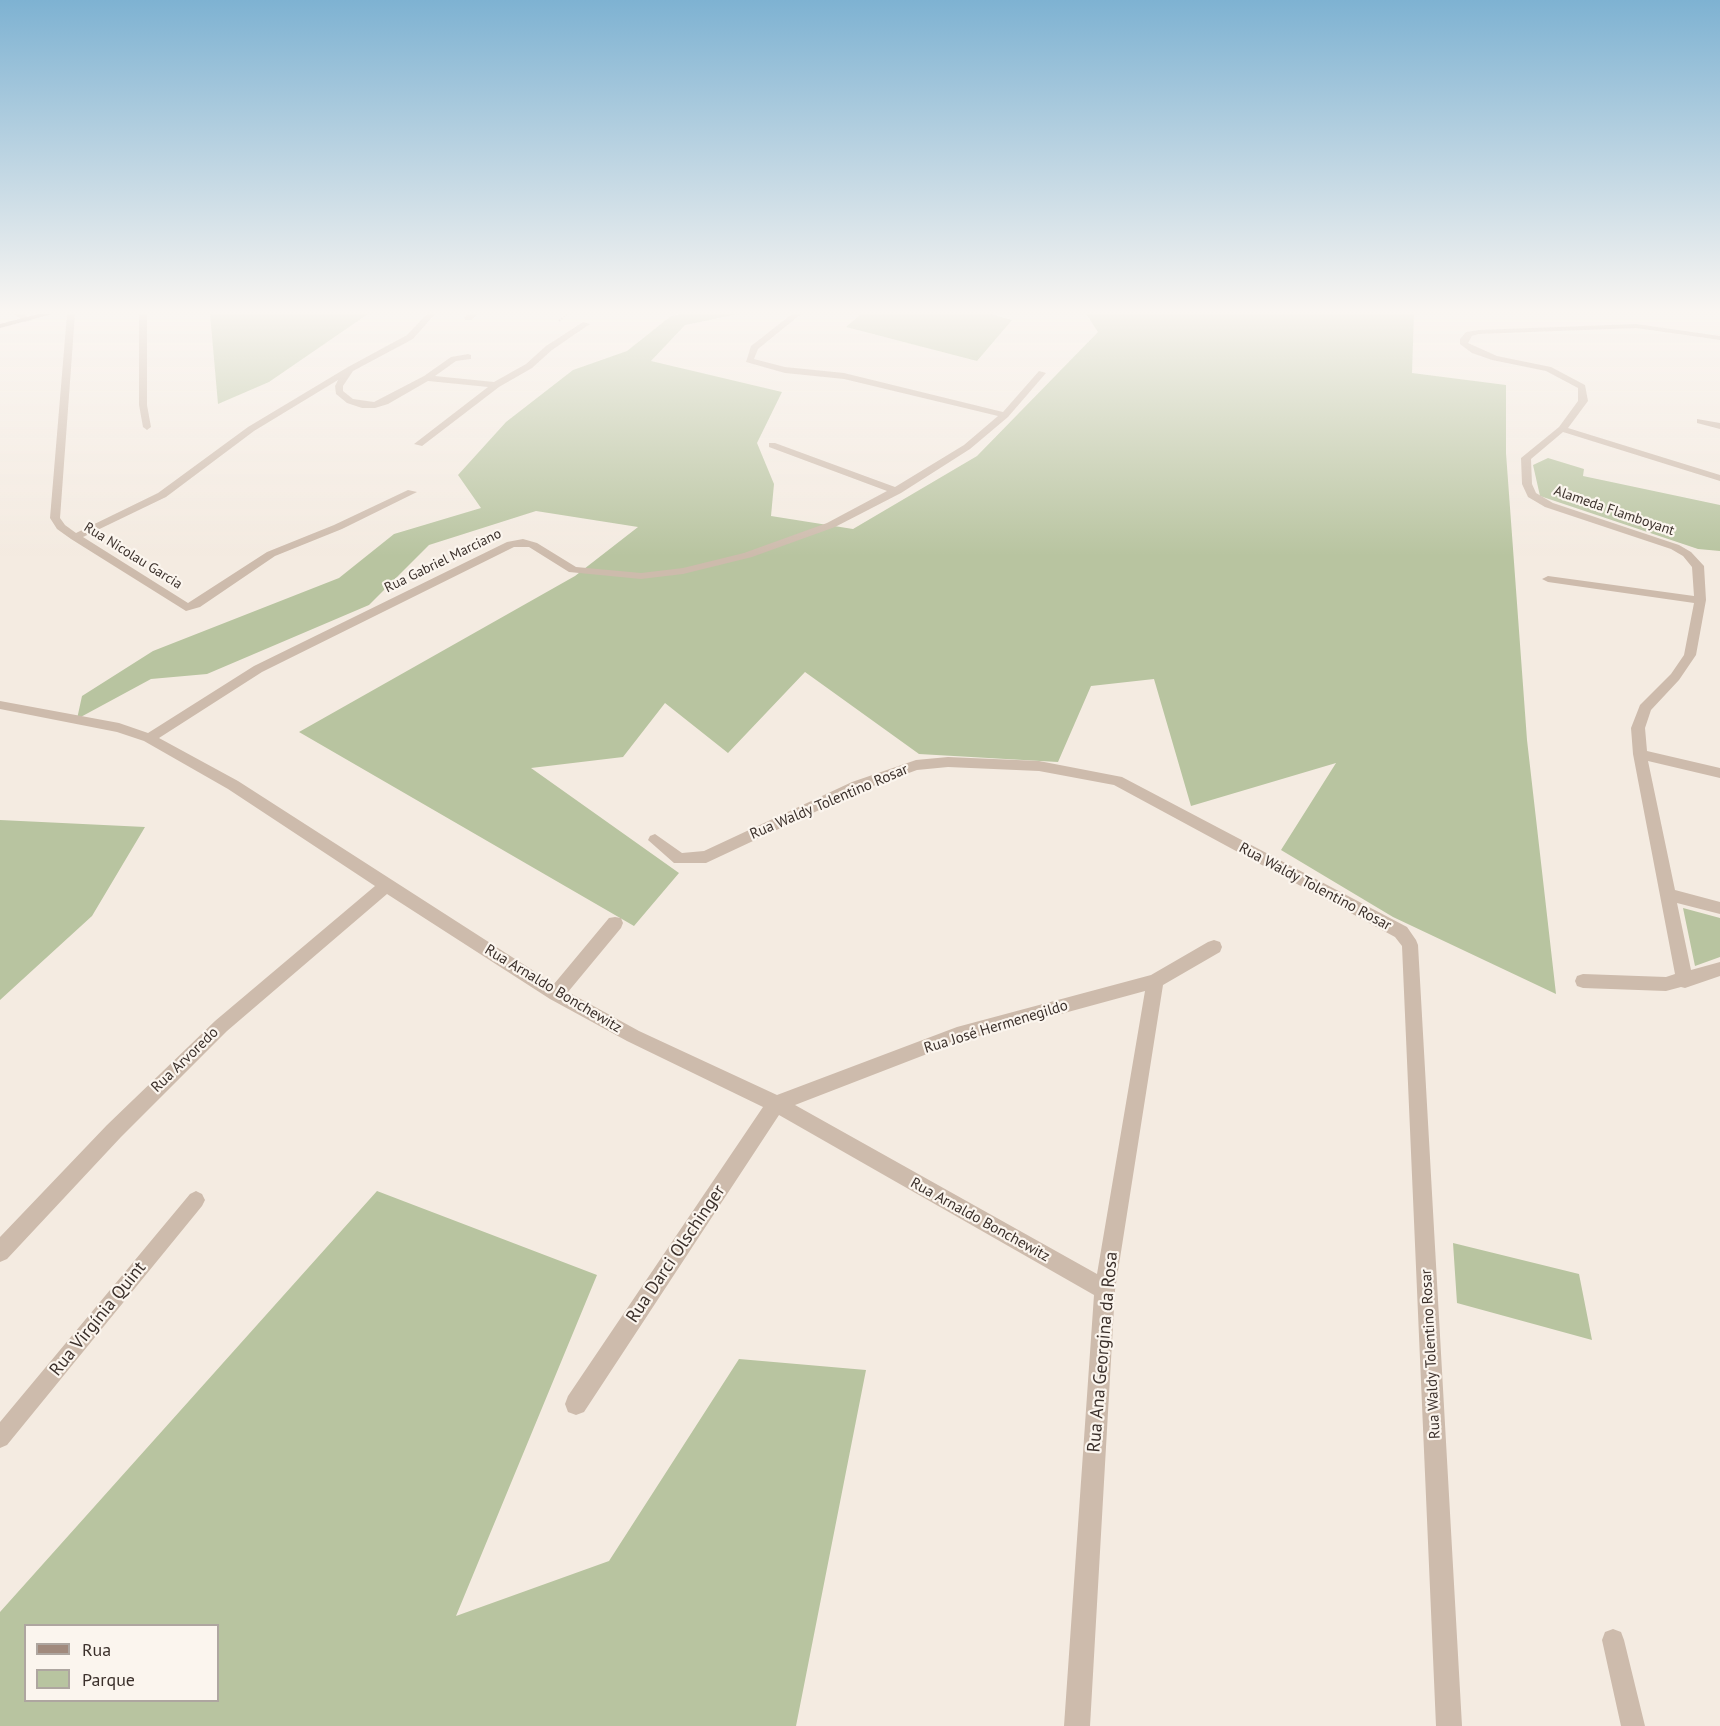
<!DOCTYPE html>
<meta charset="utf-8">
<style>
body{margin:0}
#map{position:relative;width:1720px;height:1726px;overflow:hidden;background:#f4ebe1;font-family:"PT Sans",sans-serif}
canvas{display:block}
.legend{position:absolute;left:24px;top:1624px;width:195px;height:78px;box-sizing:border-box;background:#fbf5ee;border:2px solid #aea6a0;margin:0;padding:8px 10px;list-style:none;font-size:18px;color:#3b302b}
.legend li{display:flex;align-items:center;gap:12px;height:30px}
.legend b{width:30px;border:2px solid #aea6a0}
</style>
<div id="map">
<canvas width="1720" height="1726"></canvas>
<ul class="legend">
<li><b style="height:8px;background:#a18a7d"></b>Rua</li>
<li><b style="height:16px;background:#b8c4a0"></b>Parque</li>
</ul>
</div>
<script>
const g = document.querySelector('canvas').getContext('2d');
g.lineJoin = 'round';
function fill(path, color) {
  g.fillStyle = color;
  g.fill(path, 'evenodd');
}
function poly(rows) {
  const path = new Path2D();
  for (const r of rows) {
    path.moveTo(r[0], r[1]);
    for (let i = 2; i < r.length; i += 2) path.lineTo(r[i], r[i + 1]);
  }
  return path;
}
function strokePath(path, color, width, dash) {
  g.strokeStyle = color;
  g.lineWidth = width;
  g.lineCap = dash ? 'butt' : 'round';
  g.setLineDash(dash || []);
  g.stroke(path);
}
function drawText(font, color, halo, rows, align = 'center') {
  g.font = font + ' "PT Sans",sans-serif';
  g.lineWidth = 4.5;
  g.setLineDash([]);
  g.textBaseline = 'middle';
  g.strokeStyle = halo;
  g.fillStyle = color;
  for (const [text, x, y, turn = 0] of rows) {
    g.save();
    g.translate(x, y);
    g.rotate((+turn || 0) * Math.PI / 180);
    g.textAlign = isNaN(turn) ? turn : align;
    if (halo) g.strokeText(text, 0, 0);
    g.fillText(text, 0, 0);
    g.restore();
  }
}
fill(poly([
 [210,314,368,314,269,382,218,404],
 [682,314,738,314,685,325,651,361,782,392,757,443,774,484,771,516,853,529,977,456,1098,332,1086,314,1414,314,1412,373,1506,385,1506,453,1527,740,1556,994,1393,917,1281,850,1336,763,1191,806,1154,679,1091,686,1058,762,919,754,805,672,728,753,665,703,623,757,531,768,679,873,634,926,299,732,575,576,638,527,536,511,429,545,369,605,207,674,151,679,77,719,82,696,153,651,339,578,394,534,481,508,458,475,506,422,573,370,627,351,671,316],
 [861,314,991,314,1012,320,977,361,846,327],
 [1548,458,1584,469,1583,476,1720,505,1720,551,1698,549,1540,496,1533,465],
 [0,820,145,827,92,916,0,1000],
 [1683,908,1720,918,1720,957,1695,966],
 [377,1191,597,1275,456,1616,609,1561,739,1359,866,1370,796,1726,0,1726,0,1612],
 [26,1626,218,1626,218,1700,26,1700],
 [1453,1243,1579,1274,1592,1340,1457,1303]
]), '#b8c4a0');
strokePath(poly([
 [559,321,567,314]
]), '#b9a596', 2, [1.5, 1.5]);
fill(poly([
 [139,314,147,314,147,405,151,427,147,430,143,427,139,405,139,314],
 [196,1191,202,1194,205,1200,202,1206,7,1445,0,1448,0,1422,190,1194,196,1191],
 [1613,1629,1621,1632,1624,1640,1645,1726,1621,1726,1602,1640,1605,1632,1613,1629]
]), '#cdbbac');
fill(poly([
 [14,314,24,314,32,320,25,322,14,314],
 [67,314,75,314,60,518,65,525,76,533,158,493,248,427,348,367,407,335,427,314,435,314,413,339,353,371,343,386,343,391,353,399,374,402,424,376,451,357,468,354,471,355,471,359,456,361,435,376,494,382,526,364,546,346,583,322,590,324,552,350,532,368,499,387,422,446,414,444,488,387,428,381,388,404,375,408,362,408,347,403,336,394,335,386,338,380,254,431,166,497,83,537,188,603,267,552,334,525,408,490,417,492,342,529,275,556,200,607,186,611,71,539,57,529,50,518,67,314],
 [468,314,478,314,471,320,465,320,464,318,468,314],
 [792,314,801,314,758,349,754,359,785,367,844,373,1003,412,1039,371,1046,373,1008,417,970,449,901,493,835,527,752,557,683,574,641,579,569,572,529,547,514,547,262,672,159,738,238,781,554,984,609,918,615,917,621,918,623,923,621,928,568,992,639,1031,777,1095,957,1027,1151,975,1208,942,1214,940,1220,942,1222,947,1220,952,1163,985,1115,1290,1090,1726,1064,1726,1094,1295,779,1115,584,1412,576,1415,568,1412,565,1404,568,1396,763,1107,627,1041,550,999,387,894,227,1031,121,1137,7,1259,0,1262,0,1237,107,1125,215,1021,375,886,228,789,144,741,117,732,0,709,0,701,119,723,148,733,254,666,507,542,523,539,537,543,576,567,641,573,683,568,744,553,827,523,887,491,769,447,769,443,775,443,895,487,964,445,998,416,844,379,785,373,746,362,751,346,792,314],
 [1145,991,1097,1274,795,1105,958,1042,1145,991],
 [1636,324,1720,336,1720,340,1636,328,1479,334,1472,336,1468,343,1497,356,1551,367,1585,385,1588,401,1568,428,1720,475,1720,481,1563,432,1531,459,1532,484,1536,493,1553,503,1679,545,1691,552,1704,566,1706,600,1696,655,1679,680,1651,710,1645,728,1647,751,1720,768,1720,778,1648,761,1675,890,1720,902,1720,914,1677,903,1691,970,1720,962,1720,976,1685,988,1681,987,1666,991,1583,988,1577,986,1575,981,1577,976,1583,974,1666,977,1675,974,1633,754,1631,728,1640,705,1671,674,1684,655,1694,603,1548,582,1542,579,1548,576,1694,596,1692,567,1683,556,1671,549,1545,507,1528,497,1522,484,1521,458,1559,427,1578,401,1578,388,1546,371,1492,360,1472,353,1460,344,1460,339,1466,332,1479,330,1636,324],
 [1697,419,1720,423,1720,429,1697,423,1697,419],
 [948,757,1039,761,1122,777,1407,927,1416,940,1418,945,1462,1726,1436,1726,1402,946,1395,937,1114,785,1039,771,948,767,917,770,862,790,706,863,674,863,648,840,650,836,655,834,682,853,704,851,852,782,916,760,948,757]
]), '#cdbbac');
fill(poly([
 [38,314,52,314,0,328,0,324,38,314]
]), '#a18a7d');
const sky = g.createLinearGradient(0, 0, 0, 556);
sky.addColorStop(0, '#7eb2d2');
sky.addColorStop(0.56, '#faf6f2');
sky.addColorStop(1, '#faf6f200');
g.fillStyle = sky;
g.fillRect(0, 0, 1720, 556);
drawText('14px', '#3b302b', '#fbf5ee', [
 ["Alameda Flamboyant",1614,511,19],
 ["Rua Nicolau Garcia",133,556,32],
 ["Rua Gabriel Marciano",443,561,-26]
]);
drawText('15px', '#3b302b', '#fbf5ee', [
 ["Rua Waldy Tolentino Rosar",829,802,-23],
 ["Rua Waldy Tolentino Rosar",1315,887,28],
 ["Rua Arnaldo Bonchewitz",553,989,31],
 ["Rua José Hermenegildo",996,1027,-17],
 ["Rua Arvoredo",185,1060,-44],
 ["Rua Arnaldo Bonchewitz",980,1220,29],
 ["Rua Waldy Tolentino Rosar",1431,1354,-93]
]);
drawText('18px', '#3b302b', '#fbf5ee', [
 ["Rua Darci Olschinger",676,1254,-56],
 ["Rua Virgínia Quint",98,1319,-51],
 ["Rua Ana Georgina da Rosa",1103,1352,-85]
]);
</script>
